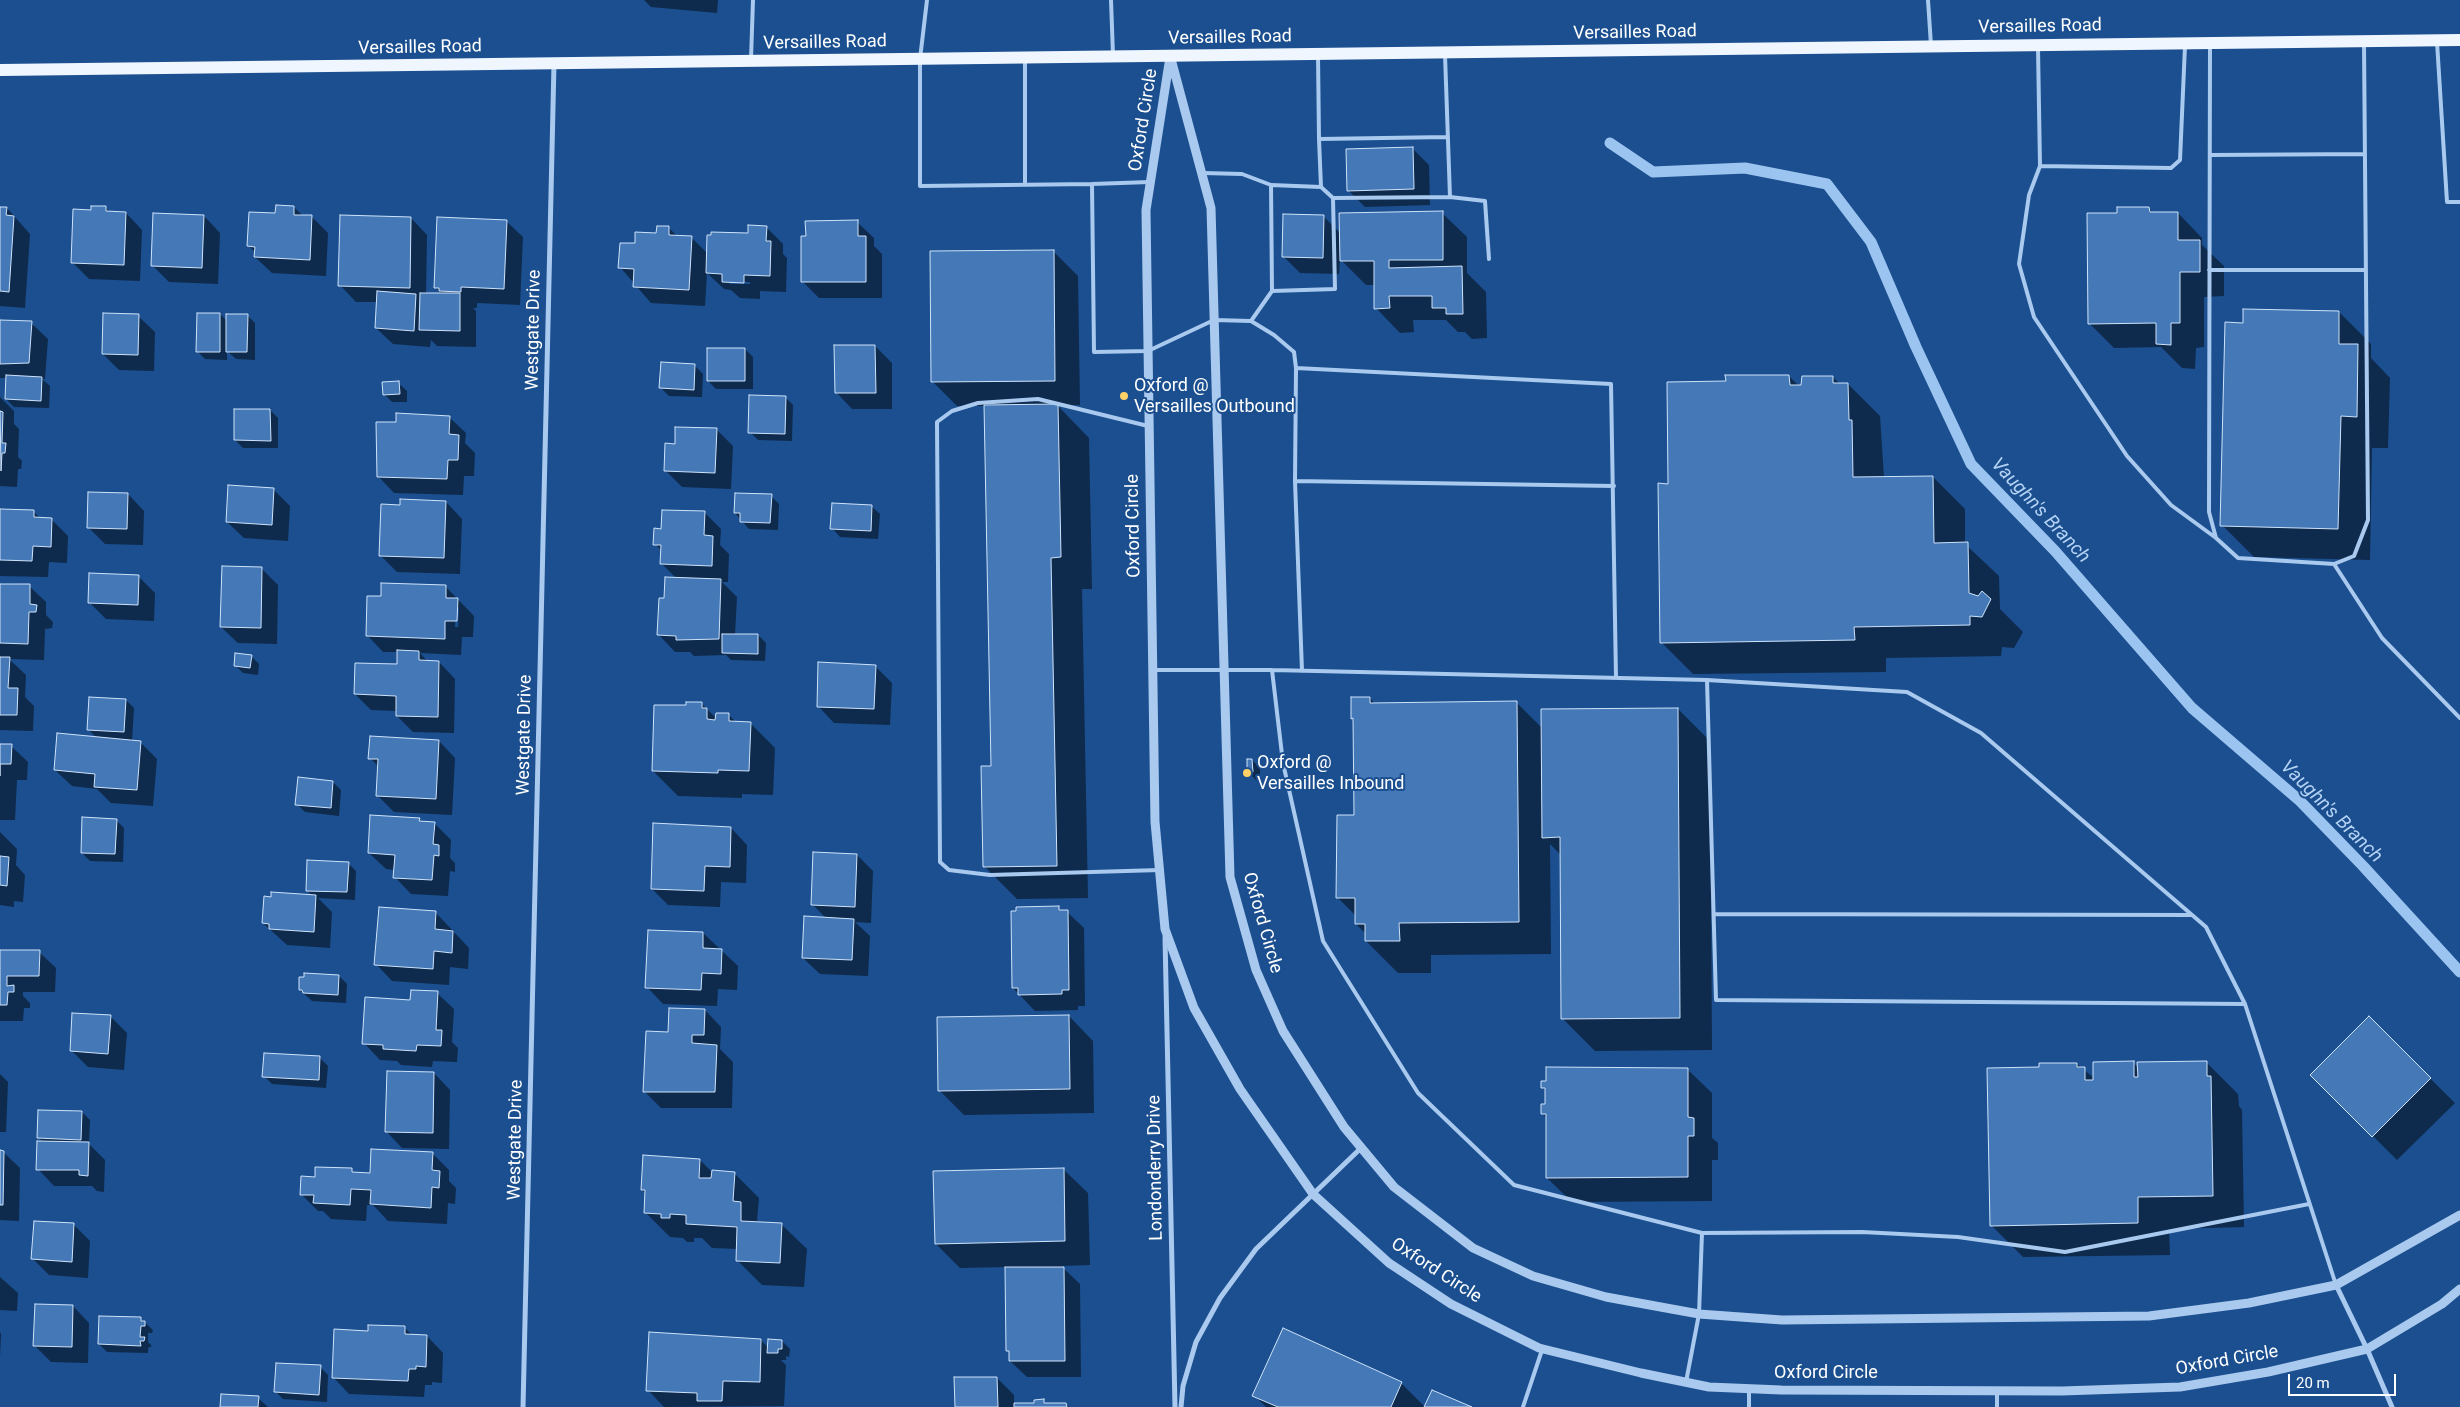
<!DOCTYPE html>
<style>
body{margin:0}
#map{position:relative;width:2460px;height:1407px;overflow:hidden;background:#1b4f8f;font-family:Roboto,sans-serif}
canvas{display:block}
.scale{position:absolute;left:2288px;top:1374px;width:108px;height:22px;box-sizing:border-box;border:2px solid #fff;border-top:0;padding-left:6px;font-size:15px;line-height:18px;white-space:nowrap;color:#fff;-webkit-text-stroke:4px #1b4f8f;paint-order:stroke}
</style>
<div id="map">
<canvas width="2460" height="1407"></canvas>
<div class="scale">20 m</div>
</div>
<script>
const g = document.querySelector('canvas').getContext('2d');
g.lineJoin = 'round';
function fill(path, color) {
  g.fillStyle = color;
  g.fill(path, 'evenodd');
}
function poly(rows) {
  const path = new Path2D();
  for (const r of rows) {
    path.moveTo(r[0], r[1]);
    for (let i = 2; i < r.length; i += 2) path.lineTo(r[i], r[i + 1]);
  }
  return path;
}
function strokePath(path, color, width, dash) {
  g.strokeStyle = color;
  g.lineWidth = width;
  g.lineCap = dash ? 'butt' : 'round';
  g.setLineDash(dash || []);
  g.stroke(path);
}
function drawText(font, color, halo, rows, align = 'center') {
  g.font = font + ' Roboto,sans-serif';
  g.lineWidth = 4;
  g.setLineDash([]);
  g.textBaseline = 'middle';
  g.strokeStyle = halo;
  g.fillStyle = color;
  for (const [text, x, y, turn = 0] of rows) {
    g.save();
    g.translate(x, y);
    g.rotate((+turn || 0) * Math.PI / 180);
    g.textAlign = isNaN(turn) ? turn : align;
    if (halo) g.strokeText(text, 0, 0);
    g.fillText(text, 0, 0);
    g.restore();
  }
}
fill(poly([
 [644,0,718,0,717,13,651,7],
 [1413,149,1429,165,1430,205,1365,207,1348,190],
 [105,207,111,213,126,213,142,230,140,281,89,279,72,262,92,211],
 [294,207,303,216,311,216,328,233,326,276,272,273,255,257,256,253,249,246,276,214],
 [0,208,7,208,30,234,25,308,0,306],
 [2149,208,2154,214,2178,213,2202,238,2202,245,2224,266,2224,296,2204,297,2204,347,2196,348,2195,369,2182,368,2161,347,2114,348,2089,323],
 [1442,213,1467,237,1467,273,1486,292,1487,338,1472,339,1465,332,1458,332,1446,320,1413,320,1414,332,1400,333,1376,308,1375,285,1366,285,1340,259,1339,274,1300,273,1284,257,1323,216,1341,234],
 [204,216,220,233,218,284,169,282,152,265],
 [411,218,427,235,426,294,442,295,435,287,506,221,523,237,520,305,477,303,477,308,473,308,476,311,476,347,437,346,431,340,430,347,393,344,376,328,378,302,356,302,340,285],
 [857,222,874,238,874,246,882,254,882,298,819,298,803,282,807,237],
 [668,227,677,236,691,237,708,254,766,227,783,244,783,254,787,258,786,292,760,291,760,299,740,298,731,290,724,289,707,273,705,306,651,303,620,267,636,244],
 [728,281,750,282,750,284,730,284],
 [1054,252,1078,276,1080,405,1057,405,1089,438,1092,589,1082,589,1088,898,1017,899,985,867,992,768,985,406,957,406,932,381],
 [2339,312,2371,344,2371,358,2390,378,2388,448,2372,448,2370,560,2254,557,2222,525,2244,324],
 [220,314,228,322,247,315,255,323,255,360,236,359,227,351,227,360,205,359,197,351],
 [138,316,155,332,154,371,119,370,103,354],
 [0,321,31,323,48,339,45,379,42,379,50,386,49,408,14,407,6,399,7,378,0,378],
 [875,346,892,363,892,409,852,409,836,392],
 [745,349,753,357,753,389,716,389,708,381],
 [695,366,703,374,702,397,669,396,661,388],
 [1789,376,1799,386,1833,377,1840,384,1848,384,1880,416,1884,478,1933,477,1965,509,1965,544,1999,576,2000,609,2023,632,2014,648,2002,647,2001,656,1886,658,1886,672,1693,674,1661,642,1669,485,1727,383],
 [398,383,407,391,407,402,392,402,384,394],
 [0,397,14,411,14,424,19,429,18,457,22,461,21,469,18,469,17,487,0,486],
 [785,397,793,405,792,441,758,440,750,432],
 [270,410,278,418,278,448,243,448,235,440],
 [449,417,466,433,465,443,475,453,474,476,464,476,463,495,394,493,378,476,397,424],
 [716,429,733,446,731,489,682,487,665,470,676,446],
 [273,489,290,506,288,541,244,538,227,522],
 [128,494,144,511,143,545,105,544,88,527],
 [771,496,779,504,778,530,749,529,735,513],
 [446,502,462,519,460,574,397,572,380,555,401,506],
 [871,506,880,514,878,539,840,537,832,528],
 [0,510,33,511,41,519,51,519,68,536,67,563,49,562,48,577,0,576],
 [704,512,721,529,720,545,729,554,728,582,722,582,737,597,735,635,758,635,766,643,765,661,731,660,726,655,694,656,690,652,675,652,659,635,666,599,677,579,661,563,662,551,655,544,663,530],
 [262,569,278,585,277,644,238,643,221,627],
 [138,576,155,593,154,621,106,619,89,602],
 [0,585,29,586,46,602,46,615,53,622,52,628,45,629,44,660,9,659,26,675,25,697,34,706,33,731,0,730],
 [446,587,474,616,473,637,462,637,461,655,420,653,428,662,439,662,455,679,454,733,413,732,397,716,397,711,371,710,355,694,398,665,398,652,383,652,367,635,382,597],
 [456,606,459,609,458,627,455,627],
 [251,656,259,664,258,675,243,673,235,665],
 [875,666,892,683,890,725,834,723,818,706],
 [1370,698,1375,704,1516,702,1542,728,1678,709,1710,741,1712,1050,1595,1051,1563,1019,1562,856,1550,844,1551,954,1431,955,1431,973,1398,973,1366,941,1366,934,1356,924,1356,916,1337,897,1355,816,1355,720,1352,718],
 [126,700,134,708,132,741,140,742,157,759,153,806,111,803,97,789,72,786,55,770,97,738,88,729],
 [701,703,717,719,728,714,737,723,750,723,775,748,773,795,742,794,742,798,678,796,653,771,687,707],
 [439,741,455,758,452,815,394,812,377,795,379,767,370,758],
 [0,745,11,746,28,762,27,780,17,780,15,820,0,820],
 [1252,760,1260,768,1260,780,1256,780,1248,772],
 [333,782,341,790,339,816,305,812,297,804],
 [419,819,422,822,434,823,451,840,450,858,455,863,455,872,450,871,448,896,411,894,395,877,395,870,386,869,369,853],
 [116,820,124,828,123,862,90,861,82,853],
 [731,828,747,845,746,883,721,882,720,907,668,905,652,889],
 [0,832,17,849,16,865,25,875,23,902,14,901,14,907,0,905],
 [857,855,873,871,871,923,855,922,870,936,868,976,820,974,803,958,827,919,812,904],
 [348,863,356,871,355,900,318,898,332,912,330,948,287,945,263,923,312,896,307,890],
 [1058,907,1063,912,1067,912,1084,928,1085,1006,1078,1006,1078,1010,1035,1011,1013,988],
 [436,913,469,948,468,969,450,967,449,985,392,981,376,964],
 [703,933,738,966,737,990,718,989,717,1006,663,1004,647,987],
 [0,951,39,952,56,968,55,992,23,992,23,996,30,1003,30,1008,24,1008,23,1021,0,1021],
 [339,976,347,984,346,1003,312,1001,300,990],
 [437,993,454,1009,452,1042,458,1048,457,1062,433,1061,432,1067,401,1065,397,1061,380,1060,364,1043,411,1001],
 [705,1010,721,1027,720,1049,733,1062,732,1108,661,1108,644,1091,669,1033],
 [110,1016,127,1033,124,1070,88,1067,71,1050],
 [1069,1016,1093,1041,1094,1113,964,1115,939,1090],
 [2369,1018,2455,1103,2397,1160,2312,1075],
 [320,1058,328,1066,326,1088,272,1084,264,1076],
 [2206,1062,2238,1094,2239,1106,2242,1110,2244,1227,2169,1229,2170,1255,2023,1257,1991,1225,2040,1068,2077,1064,2094,1078,2133,1063,2139,1068],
 [1687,1069,1712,1093,1712,1138,1718,1143,1718,1160,1712,1160,1712,1201,1572,1202,1547,1178,1547,1118,1542,1113,1546,1106,1546,1091,1542,1087,1547,1082],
 [434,1073,450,1090,449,1149,402,1148,386,1131],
 [0,1074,8,1082,6,1132,0,1132],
 [82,1112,90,1120,89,1144,105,1160,104,1192,97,1191,92,1186,54,1186,38,1169,43,1142,38,1137],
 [0,1152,3,1152,20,1168,19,1221,0,1220],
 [432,1153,449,1170,449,1181,456,1188,455,1204,448,1203,447,1224,388,1221,373,1205,367,1205,366,1221,331,1219,323,1211,318,1211,301,1194,316,1178,351,1170,356,1174,371,1175],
 [700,1160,712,1172,734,1173,759,1198,757,1220,761,1224,782,1225,807,1249,804,1287,762,1285,737,1260,738,1249,712,1248,702,1238,694,1238,694,1242,687,1242,683,1238,670,1237,645,1212,646,1194,642,1190],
 [1063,1169,1088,1193,1090,1265,1061,1266,1080,1284,1081,1377,1027,1377,1010,1361,1010,1353,1008,1350,1007,1267,960,1268,936,1244],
 [74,1225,90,1241,88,1278,49,1275,33,1259],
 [0,1277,18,1293,17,1311,0,1310],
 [73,1306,89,1323,88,1363,51,1362,35,1346],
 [141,1319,153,1330,152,1333,148,1333,148,1342,152,1346,148,1348,148,1353,107,1352,99,1344],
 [405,1328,412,1335,427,1336,443,1353,442,1383,432,1382,432,1385,425,1385,424,1397,349,1394,333,1377,369,1332],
 [0,1332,1,1334,0,1357],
 [650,1333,761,1340,768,1348,782,1341,790,1349,789,1357,786,1356,786,1360,781,1360,786,1365,784,1406,664,1407,648,1390],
 [320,1367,328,1375,327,1402,283,1399,275,1391],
 [997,1378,1014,1395,1014,1405,1035,1404,1043,1401,1047,1405,1066,1404,1069,1407,956,1407],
 [1401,1383,1425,1407,1266,1407,1254,1395],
 [258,1398,268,1407,221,1407]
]), '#0007');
strokePath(poly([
 [1610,143,1653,172,1745,168,1827,184,1871,242,1916,347,1971,464,2055,551,2192,708,2299,800,2363,866,2460,972]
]), '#9cc4f0', 11);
const building = poly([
 [1413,147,1414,189,1347,191,1346,149,1413,147],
 [276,205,294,206,294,215,312,215,310,260,254,257,255,247,247,246,249,212,275,213,276,205],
 [91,206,106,206,106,211,126,212,124,265,71,263,73,209,91,210,91,206],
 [0,207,7,207,6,215,14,216,9,292,0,291,0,207],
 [2117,207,2149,207,2150,212,2178,212,2178,240,2200,240,2200,272,2180,272,2180,323,2171,323,2171,345,2156,344,2156,323,2088,324,2087,213,2117,213,2117,207],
 [1443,211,1443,260,1389,260,1389,268,1462,266,1463,314,1446,314,1446,308,1432,308,1432,296,1389,296,1390,308,1374,309,1374,261,1340,261,1339,213,1443,211],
 [153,213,204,215,202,268,151,266,153,213],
 [1283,214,1324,215,1323,258,1282,257,1283,214],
 [340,215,411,217,410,288,338,286,340,215],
 [437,217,507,220,504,289,461,287,461,292,439,291,439,288,434,288,437,217],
 [858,220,858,236,866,236,866,282,801,282,801,236,806,236,805,221,858,220],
 [748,225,767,226,766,241,771,241,770,276,744,275,744,283,722,282,722,274,706,273,707,235,711,235,711,232,748,233,748,225],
 [657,226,669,226,669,235,692,236,689,290,633,287,634,269,618,268,620,243,635,243,635,232,656,233,657,226],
 [1054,250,1055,381,931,382,930,251,1054,250],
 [377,291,416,294,414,331,375,328,377,291],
 [420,293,460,293,460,331,419,330,420,293],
 [2243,309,2339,311,2339,344,2358,344,2357,417,2341,416,2338,529,2220,526,2225,322,2243,323,2243,309],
 [103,313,139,314,138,355,102,354,103,313],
 [197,313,220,313,220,352,196,352,197,313],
 [226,314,248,314,247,352,226,352,226,314],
 [0,320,32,321,29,363,0,364,0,320],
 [834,345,875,345,876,393,835,393,834,345],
 [707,348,745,348,745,381,707,381,707,348],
 [661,362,695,364,694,390,659,388,661,362],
 [6,375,42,377,41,401,5,399,6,375],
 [1725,375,1789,375,1790,385,1801,385,1802,376,1833,376,1833,383,1848,383,1849,420,1852,420,1853,477,1933,476,1934,543,1968,542,1969,593,1978,596,1982,591,1991,599,1982,617,1970,616,1970,625,1854,627,1855,640,1660,643,1658,483,1668,484,1667,382,1726,381,1725,375],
 [399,381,400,394,383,395,382,382,399,381],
 [749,395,786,396,785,434,748,433,749,395],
 [1058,404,1061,557,1051,558,1057,866,983,867,981,766,991,766,984,405,1058,404],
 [234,409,270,409,271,441,234,440,234,409],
 [0,411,3,412,2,443,6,443,5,453,2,453,1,471,0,411],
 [396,413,450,416,449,434,459,435,458,460,448,460,447,479,377,477,376,422,396,422,396,413],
 [675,427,717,428,715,473,664,471,665,443,675,444,675,427],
 [228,485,274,488,272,525,226,522,228,485],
 [88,492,128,493,127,529,87,528,88,492],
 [735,493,772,494,770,523,740,522,740,513,734,513,735,493],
 [400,499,446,501,444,558,379,556,381,504,400,505,400,499],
 [832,503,872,505,871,531,830,529,832,503],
 [0,509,34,510,34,517,52,518,51,547,33,546,32,561,0,560,0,509],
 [662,510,705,511,704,535,713,536,712,566,660,564,661,545,653,545,654,528,661,529,662,510],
 [222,566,262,567,261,628,220,627,222,566],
 [89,573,139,575,138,605,88,603,89,573],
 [665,577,721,579,719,639,676,640,676,636,657,635,659,598,664,598,665,577],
 [381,583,446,585,446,598,458,598,457,621,445,621,445,639,366,636,367,596,381,596,381,583],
 [0,584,30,584,30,604,37,605,36,612,29,612,28,644,0,643,0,584],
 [722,634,758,634,758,654,722,653,722,634],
 [397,650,419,651,419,660,439,661,438,717,396,716,396,696,354,694,355,663,397,664,397,650],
 [235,653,252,655,250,668,234,666,235,653],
 [0,657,10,657,8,688,18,688,17,715,0,715,0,657],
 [818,662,876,665,874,709,817,707,818,662],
 [89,697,126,699,124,732,87,730,89,697],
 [1351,697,1370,697,1370,703,1517,701,1519,922,1399,923,1400,941,1365,941,1365,924,1355,924,1355,898,1336,898,1337,815,1354,815,1353,718,1351,719,1351,697],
 [686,702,702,702,702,708,707,708,707,719,715,720,716,713,729,713,729,721,751,722,749,771,718,770,718,773,652,771,654,705,686,705,686,702],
 [1678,708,1680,1018,1561,1019,1560,837,1542,838,1541,709,1678,708],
 [57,733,141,741,137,790,94,787,95,774,54,770,57,733],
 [370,736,439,740,436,799,376,796,378,759,368,759,370,736],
 [0,744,12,744,11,764,0,764,0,776,0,744],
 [1247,759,1252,759,1253,772,1247,772,1247,759],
 [298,777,333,781,331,808,295,805,298,777],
 [370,815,420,818,419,821,435,822,433,844,439,845,439,856,434,855,432,880,393,878,395,855,368,853,370,815],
 [82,817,117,819,115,854,81,853,82,817],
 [653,823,731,827,730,867,705,866,704,891,651,889,653,823],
 [813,852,857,854,855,907,811,905,813,852],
 [0,856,9,857,7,886,0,885,0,856],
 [307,860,349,862,347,892,306,891,307,860],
 [271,892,316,895,314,932,269,929,269,924,262,923,264,896,271,897,271,892],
 [1059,906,1059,910,1068,910,1069,990,1062,990,1062,994,1018,995,1018,988,1012,988,1011,911,1016,911,1016,907,1059,906],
 [379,907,436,911,435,929,453,931,452,953,434,951,433,969,374,965,379,907],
 [804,916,854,919,852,960,802,958,804,916],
 [648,930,703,932,703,948,722,949,721,974,702,973,701,990,645,988,648,930],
 [0,950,40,950,39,976,7,976,7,986,14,985,14,992,8,992,7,1005,0,1005,0,950],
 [304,973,339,975,338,995,303,993,302,990,299,990,299,977,304,977,304,973],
 [411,990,438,991,436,1030,442,1030,441,1046,417,1045,416,1051,383,1049,383,1045,362,1044,365,997,410,1000,411,990],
 [669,1008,705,1009,704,1035,692,1035,692,1043,717,1045,715,1092,643,1092,646,1031,668,1032,669,1008],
 [72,1013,111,1015,108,1054,70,1051,72,1013],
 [1069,1015,1070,1089,938,1091,937,1017,1069,1015],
 [2369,1016,2431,1078,2372,1137,2310,1075,2369,1016],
 [264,1053,320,1056,319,1080,262,1077,264,1053],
 [2134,1061,2134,1077,2138,1077,2137,1062,2207,1061,2207,1076,2211,1076,2213,1196,2138,1197,2138,1223,1990,1226,1987,1068,2039,1067,2039,1063,2077,1063,2077,1067,2085,1067,2085,1080,2093,1080,2093,1062,2134,1061],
 [1546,1067,1688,1068,1688,1117,1694,1118,1694,1136,1688,1136,1688,1177,1546,1178,1546,1114,1541,1114,1541,1104,1545,1104,1545,1088,1541,1088,1541,1081,1546,1081,1546,1067],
 [387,1071,434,1072,433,1133,385,1132,387,1071],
 [38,1110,82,1111,81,1140,37,1138,38,1110],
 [37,1141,89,1142,88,1176,79,1175,79,1170,36,1170,37,1141],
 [371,1149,433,1152,432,1170,440,1171,439,1188,432,1187,431,1208,370,1204,371,1190,351,1189,350,1205,313,1203,314,1195,300,1195,301,1176,315,1177,315,1167,352,1168,352,1172,370,1173,371,1149],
 [0,1150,4,1151,3,1205,0,1205,0,1150],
 [643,1155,700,1159,699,1178,711,1178,712,1170,735,1172,733,1201,741,1202,741,1221,782,1223,780,1263,736,1261,737,1227,686,1224,686,1215,670,1214,670,1218,661,1218,661,1214,644,1213,645,1190,641,1190,643,1155],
 [1064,1168,1065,1241,935,1244,933,1171,1064,1168],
 [34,1221,74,1223,72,1262,31,1259,34,1221],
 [1005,1267,1064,1267,1065,1361,1009,1361,1009,1351,1006,1351,1005,1267],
 [35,1304,73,1305,72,1347,33,1346,35,1304],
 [99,1316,141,1317,141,1321,145,1321,145,1326,141,1326,140,1337,145,1337,144,1341,140,1341,141,1346,98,1344,99,1316],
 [368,1325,405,1326,405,1334,427,1335,426,1367,416,1366,416,1369,409,1369,408,1381,332,1378,334,1329,368,1331,368,1325],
 [1283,1328,1402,1382,1391,1407,1278,1407,1252,1396,1283,1328],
 [649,1332,761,1339,760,1382,723,1381,722,1401,697,1401,697,1393,646,1391,649,1332],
 [768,1339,782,1340,782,1349,778,1349,778,1353,767,1353,768,1339],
 [276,1363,321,1365,319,1395,274,1392,276,1363],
 [954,1377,997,1377,998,1407,955,1407,954,1377],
 [1432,1390,1472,1407,1424,1407,1432,1390],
 [221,1394,259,1396,258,1407,220,1407,221,1394],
 [1044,1399,1044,1403,1066,1403,1067,1407,1014,1407,1014,1403,1034,1403,1034,1400,1044,1399]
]);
fill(building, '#4478b7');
strokePath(building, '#cfe3fa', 1);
strokePath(poly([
 [927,0,920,59,920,186,1092,184],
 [1111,0,1113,55],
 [1928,0,1931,45],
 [2437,42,2447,202,2460,202],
 [2210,44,2209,512,2216,538,2238,558,2334,564,2354,556,2368,520,2364,43],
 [2038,48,2040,166,2029,195,2019,264,2034,317,2127,456,2171,505,2216,538],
 [1318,55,1319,139,1448,137],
 [751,59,753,0],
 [1319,139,1321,187],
 [2210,155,2365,154],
 [2040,166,2171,168,2180,160,2185,46],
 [1203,173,1242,174,1271,185],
 [1150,182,1092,184,1094,352,1148,351,1214,320,1251,321,1274,335,1294,352,1296,368],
 [1025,185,1025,61],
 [1450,197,1485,201,1489,259],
 [1333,198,1450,197,1445,55],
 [2209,270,2366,270],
 [1251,321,1272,291,1335,289,1333,198,1321,187,1271,185,1272,291],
 [1148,426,1038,399,978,403,952,411,937,422,940,862,949,870,990,875,1160,870],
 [1295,481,1614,486],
 [2334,564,2382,638,2460,718],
 [1153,670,1272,670,1707,680,1907,692,1981,733,2206,927,2245,1004,2336,1285],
 [1272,670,1283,763,1323,941,1418,1093,1514,1185,1702,1233,1862,1232,1958,1237,2065,1252,2309,1204],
 [1302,671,1295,481,1296,368,1611,384,1616,678],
 [1707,680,1716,1000,2245,1004],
 [1714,914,2192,915],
 [1686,1382,1699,1314,1702,1233],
 [1997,1392,1997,1407],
 [1523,1407,1542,1350],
 [1749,1407,1749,1389]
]), '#a9c9ee', 4);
strokePath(poly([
 [1165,937,1175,1407],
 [2336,1285,2367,1349,2392,1407],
 [523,1407,554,64],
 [1181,1407,1183,1386,1196,1342,1220,1298,1256,1249,1361,1148]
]), '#a9c9ee', 5);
strokePath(poly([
 [1170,57,1146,210,1155,822,1165,929,1194,1008,1240,1089,1313,1194,1389,1263,1451,1304,1539,1348,1641,1373,1709,1387,1781,1390,2062,1391,2180,1387,2268,1372,2367,1349,2442,1304,2460,1289],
 [1171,59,1211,208,1230,877,1256,970,1283,1031,1344,1127,1394,1187,1473,1248,1533,1276,1606,1297,1699,1314,1782,1320,2149,1316,2249,1303,2336,1285,2460,1215]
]), '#a9c9ee', 9);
strokePath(poly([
 [0,70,2460,40]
]), '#f0f6ff', 12);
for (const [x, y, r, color] of [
 [1124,396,5,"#ffd166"],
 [1247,773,5,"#ffd166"]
]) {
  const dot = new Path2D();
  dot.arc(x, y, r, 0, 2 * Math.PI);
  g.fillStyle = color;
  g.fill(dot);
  strokePath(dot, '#1b4f8f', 2);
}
drawText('18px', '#fff', '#1b4f8f', [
 ["Versailles Road",2040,27,-1],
 ["Versailles Road",1635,33,-1],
 ["Versailles Road",1230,38,-1],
 ["Versailles Road",825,43,-1],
 ["Versailles Road",420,48,-1],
 ["Oxford Circle",1144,120,-81],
 ["Westgate Drive",534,330,-89],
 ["Oxford Circle",1134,526,-91],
 ["Westgate Drive",525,735,-89],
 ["Oxford Circle",1262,923,74],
 ["Westgate Drive",516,1140,-89],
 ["Londonderry Drive",1156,1168,-91],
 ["Oxford Circle",1436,1271,33],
 ["Oxford Circle",2227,1361,-10],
 ["Oxford Circle",1826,1373]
]);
drawText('18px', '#fff', '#1b4f8f', [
 ["Oxford @",1134,386],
 ["Versailles Outbound",1134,407],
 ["Oxford @",1257,763],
 ["Versailles Inbound",1257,784]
], 'left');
drawText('italic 19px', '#b5d3f5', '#1b4f8f', [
 ["Vaughn's Branch",2040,511,47],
 ["Vaughn's Branch",2331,812,45]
]);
</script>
